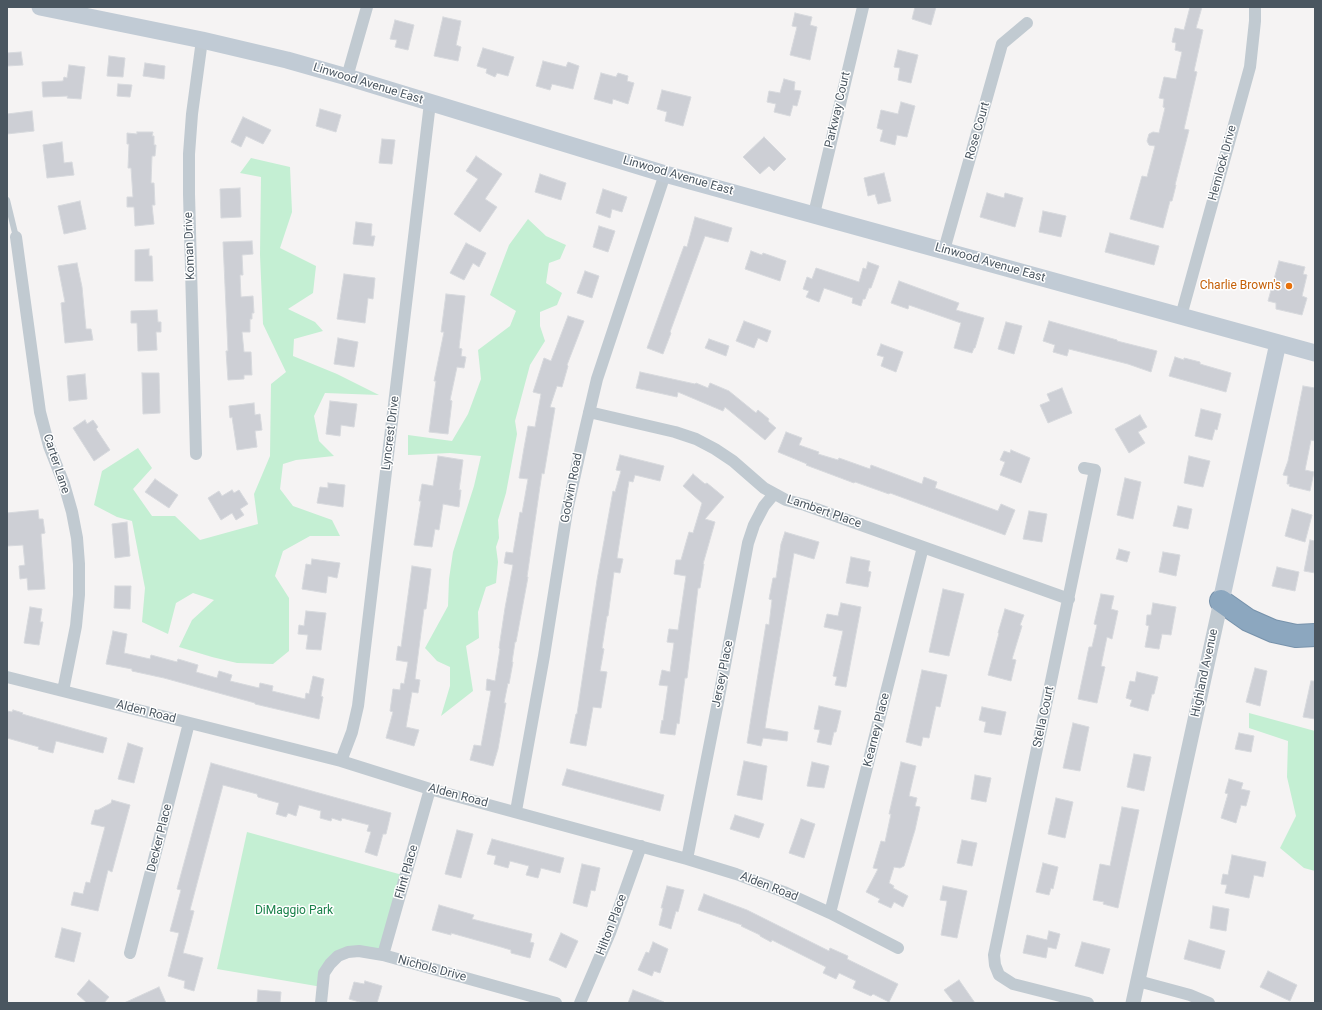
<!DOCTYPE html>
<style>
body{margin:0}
#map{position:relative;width:1322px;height:1010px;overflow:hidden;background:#f5f3f3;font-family:Roboto,sans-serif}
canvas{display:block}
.frame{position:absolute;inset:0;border:8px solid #4a5660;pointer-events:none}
</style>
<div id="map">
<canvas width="1322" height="1010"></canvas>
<div class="frame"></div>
</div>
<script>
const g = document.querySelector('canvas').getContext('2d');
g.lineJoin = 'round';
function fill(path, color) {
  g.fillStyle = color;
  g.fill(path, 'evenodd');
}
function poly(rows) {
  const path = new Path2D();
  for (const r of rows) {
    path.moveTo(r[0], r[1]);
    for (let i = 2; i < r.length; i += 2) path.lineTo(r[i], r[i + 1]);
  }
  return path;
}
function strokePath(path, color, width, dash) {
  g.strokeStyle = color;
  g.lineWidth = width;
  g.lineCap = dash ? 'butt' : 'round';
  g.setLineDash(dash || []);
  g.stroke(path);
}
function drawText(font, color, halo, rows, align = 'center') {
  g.font = font + ' Roboto,sans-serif';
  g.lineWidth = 3;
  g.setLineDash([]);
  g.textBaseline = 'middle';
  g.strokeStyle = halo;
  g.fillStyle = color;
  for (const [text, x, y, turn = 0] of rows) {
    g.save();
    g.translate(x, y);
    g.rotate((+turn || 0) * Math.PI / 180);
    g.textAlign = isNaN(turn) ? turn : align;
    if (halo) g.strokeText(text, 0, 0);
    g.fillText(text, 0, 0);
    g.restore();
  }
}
fill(poly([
 [251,158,290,167,292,212,280,248,316,266,313,293,288,309,315,322,323,331,294,339,293,356,337,374,379,395,325,393,314,416,319,441,334,456,296,460,283,464,280,489,293,506,332,520,340,536,310,536,283,551,275,576,289,598,289,651,273,664,237,663,212,657,179,647,192,620,214,600,193,593,176,603,168,634,142,622,145,588,132,521,117,517,94,505,102,471,138,448,152,468,133,489,152,516,175,516,200,540,258,524,254,494,270,456,271,384,286,372,263,324,260,255,261,177,240,173],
 [528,219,546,236,566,245,560,259,549,263,546,283,562,293,557,305,540,312,540,326,545,341,530,365,515,421,517,434,506,493,498,520,499,538,496,547,498,562,496,583,486,587,478,612,479,638,466,646,473,691,441,716,450,686,450,667,437,661,425,648,448,606,449,579,453,552,474,486,481,456,450,453,408,455,408,435,452,441,468,414,481,379,478,350,510,326,516,311,490,295,509,245],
 [1249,713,1315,731,1315,871,1304,868,1280,848,1296,816,1287,777,1288,741,1249,728],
 [247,832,406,876,383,955,338,956,322,987,217,969]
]), '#c4efd3');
const building = poly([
 [915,7,936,7,931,25,912,19,915,7],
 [1190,7,1202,7,1196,28,1203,30,1194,71,1197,72,1184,129,1189,130,1175,185,1176,185,1172,201,1170,201,1163,228,1130,219,1142,176,1147,177,1155,146,1149,145,1147,141,1149,134,1153,132,1159,133,1165,108,1163,107,1164,99,1159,98,1164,77,1176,79,1182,52,1175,50,1176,43,1172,42,1175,28,1184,30,1190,7],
 [795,13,812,17,810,25,817,27,810,60,790,55,797,27,792,26,795,13],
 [443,17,461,21,456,45,461,47,458,61,434,56,443,17],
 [395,20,414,25,408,50,395,47,397,40,390,39,395,20],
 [483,48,514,57,508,76,497,73,495,77,486,73,487,69,477,66,483,48],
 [898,50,918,55,911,83,898,80,900,68,894,67,898,50],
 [21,52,23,65,7,66,7,53,21,52],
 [109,56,125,58,123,77,107,76,109,56],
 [543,61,566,67,568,62,579,66,573,89,552,84,550,90,536,86,543,61],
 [145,63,165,66,164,79,143,76,145,63],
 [69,65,85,67,81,99,67,98,68,96,43,97,42,82,63,81,64,77,67,78,69,65],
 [601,73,616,77,618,73,628,76,627,81,634,83,628,104,613,99,612,104,594,99,601,73],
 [784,79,795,82,794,90,801,91,797,106,793,105,790,116,774,112,776,104,767,102,769,91,780,93,784,79],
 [118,84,132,85,130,97,117,96,118,84],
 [662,90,691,97,683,126,665,121,667,112,657,109,662,90],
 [901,102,915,106,907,137,897,135,895,145,880,141,883,130,877,128,881,110,898,114,901,102],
 [320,109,341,115,336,132,316,126,320,109],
 [32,111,34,131,7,134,7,114,32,111],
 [243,117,271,130,263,144,246,136,241,147,231,142,243,117],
 [137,132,153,132,152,136,154,136,154,145,156,145,155,156,152,156,151,183,154,183,155,205,152,205,154,224,135,226,134,207,127,207,127,197,133,197,131,168,128,168,129,144,127,144,127,133,137,134,137,132],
 [764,137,786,159,774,171,769,166,760,174,743,157,764,137],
 [382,139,395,140,392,164,379,163,382,139],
 [62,142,64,163,72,162,74,175,47,178,43,145,62,142],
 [476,156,502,174,485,199,497,207,480,232,454,214,478,179,466,171,476,156],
 [884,173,891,201,878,204,875,194,868,196,864,178,884,173],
 [540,174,566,183,561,200,535,192,540,174],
 [240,188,241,217,221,218,220,189,240,188],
 [603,189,627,197,622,212,612,209,610,218,596,213,603,189],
 [987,193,1004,198,1005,193,1023,198,1015,227,980,217,987,193],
 [80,201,86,229,64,234,58,206,80,201],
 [1043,211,1066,216,1061,237,1039,232,1043,211],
 [695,217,732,228,728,242,705,236,670,332,671,333,663,354,647,348,684,246,687,247,695,217],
 [356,222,372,224,371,236,375,236,373,246,353,244,356,222],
 [599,226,615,231,608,252,593,247,599,226],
 [1110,233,1159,246,1154,265,1105,252,1110,233],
 [252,241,253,254,242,255,243,275,240,275,241,297,253,296,254,313,252,313,252,319,250,319,250,332,242,332,244,352,251,352,252,375,244,375,244,379,228,380,226,351,228,351,223,242,252,241],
 [466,243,486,253,479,267,473,263,464,280,450,273,466,243],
 [149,249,149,256,152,256,153,281,135,281,135,250,149,249],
 [751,251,762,255,763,253,786,261,780,281,745,269,751,251],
 [1279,261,1305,267,1303,274,1307,275,1302,296,1307,298,1302,315,1276,309,1276,303,1268,301,1279,261],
 [868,262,879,266,871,288,869,288,865,299,863,299,861,306,852,303,853,298,824,288,819,302,806,297,809,291,803,289,807,277,812,279,816,268,859,282,863,268,866,269,868,262],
 [77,263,82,287,86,329,91,329,93,340,65,343,61,303,65,302,58,266,77,263],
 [585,271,599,276,592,298,577,293,585,271],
 [344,274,375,278,373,299,368,298,365,323,337,319,344,274],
 [899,281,959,303,956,310,984,318,975,348,974,348,972,353,954,348,961,323,909,305,908,309,891,303,899,281],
 [446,294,465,296,459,348,462,349,461,356,466,357,464,368,457,367,450,400,452,401,448,434,429,432,436,381,434,381,444,332,441,332,446,294],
 [157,310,158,322,161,322,161,332,156,332,157,350,138,351,137,323,131,323,131,311,157,310],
 [568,316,584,321,567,365,568,366,562,387,557,386,550,407,555,408,544,474,542,473,539,493,527,577,528,577,516,642,515,642,512,662,513,662,509,684,508,683,504,703,506,703,498,749,493,766,470,760,474,745,481,746,491,691,486,690,487,679,495,681,500,649,499,648,505,608,513,565,504,563,506,552,513,553,520,512,522,513,528,479,519,478,524,448,528,426,535,427,541,394,533,392,544,358,551,361,568,316],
 [744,321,771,331,767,342,758,338,754,348,736,341,744,321],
 [1049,321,1117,340,1117,341,1157,351,1151,372,1128,364,1069,349,1067,356,1053,352,1055,345,1043,341,1049,321],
 [1006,322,1022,326,1014,354,998,349,1006,322],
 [338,338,358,342,354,367,334,364,338,338],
 [709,339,729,346,726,356,705,348,709,339],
 [881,344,903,352,896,372,881,366,884,357,877,355,881,344],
 [1175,357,1184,360,1184,358,1200,362,1200,364,1231,373,1226,392,1169,376,1175,357],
 [640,372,695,384,696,383,708,388,710,383,729,391,756,413,758,410,769,419,768,421,776,428,765,440,725,407,723,411,678,392,677,397,636,388,640,372],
 [142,373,159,373,160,413,143,414,142,373],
 [85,374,87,399,69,401,67,376,85,374],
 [1303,386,1315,388,1315,441,1311,440,1305,470,1314,472,1310,491,1289,486,1290,484,1287,484,1288,476,1283,475,1288,461,1303,386],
 [1062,388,1072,413,1048,423,1040,405,1050,401,1047,394,1062,388],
 [330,401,357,404,354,427,341,425,340,436,326,434,330,401],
 [254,403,255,415,260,414,262,430,255,431,257,447,237,450,232,417,230,418,229,406,254,403],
 [1201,409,1221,414,1217,430,1215,429,1212,440,1195,436,1201,409],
 [1140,415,1147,427,1138,432,1145,443,1129,453,1115,429,1140,415],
 [85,420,87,424,93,420,98,427,96,429,110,450,94,461,73,428,85,420],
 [786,432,802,438,799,445,819,452,818,454,838,460,839,458,870,469,871,465,922,484,924,477,937,482,935,488,998,511,1001,504,1015,510,1005,535,890,493,889,494,855,482,854,483,806,465,807,464,778,452,786,432],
 [1011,450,1030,458,1021,483,1000,475,1005,462,1000,460,1004,451,1010,453,1011,450],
 [620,455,664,466,660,481,635,475,633,482,629,481,617,558,623,559,620,573,614,572,608,616,607,616,602,648,604,649,600,671,607,672,601,708,593,707,586,746,570,743,576,714,577,714,597,580,613,491,615,492,621,471,616,470,620,455],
 [438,456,463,460,459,490,461,490,459,507,443,504,439,530,435,529,432,547,414,545,421,501,419,501,422,484,433,486,438,456],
 [1189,456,1210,461,1203,487,1184,483,1189,456],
 [693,474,705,484,707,483,724,497,705,519,715,522,703,564,704,564,700,588,698,588,687,678,685,678,679,724,677,723,675,735,660,733,662,720,663,721,668,686,659,685,662,670,670,672,674,643,667,642,669,629,678,630,686,576,674,574,676,560,681,560,689,532,693,533,702,503,683,486,693,474],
 [1125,478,1141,482,1133,519,1117,515,1125,478],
 [155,479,178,495,169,508,145,492,155,479],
 [328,483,345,485,343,507,317,503,320,487,328,488,328,483],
 [232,490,234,493,239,490,248,504,240,509,244,515,236,520,232,513,221,520,208,498,219,491,222,496,232,490],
 [1178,506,1192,509,1188,529,1173,526,1178,506],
 [1292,509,1312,515,1305,542,1285,536,1292,509],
 [38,510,39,519,43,519,45,533,41,534,45,589,28,590,27,578,20,579,19,566,25,565,23,545,7,546,7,513,38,510],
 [1029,511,1047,514,1042,542,1023,539,1029,511],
 [127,522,130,556,115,558,112,524,127,522],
 [785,532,819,542,814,559,794,553,768,708,765,728,788,732,787,741,763,738,761,746,747,743,766,624,769,625,772,600,769,599,773,578,776,578,781,544,785,532],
 [1310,540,1315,541,1315,573,1304,571,1310,540],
 [1119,549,1130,552,1127,562,1116,559,1119,549],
 [1163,552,1180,555,1176,576,1159,572,1163,552],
 [851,557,870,561,868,571,871,572,868,587,846,583,851,557],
 [312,559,340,563,337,578,328,576,326,593,302,589,306,564,311,565,312,559],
 [412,566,431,569,426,609,424,609,415,679,420,680,418,693,412,692,406,727,419,730,414,746,386,738,393,712,390,711,393,689,400,690,401,683,404,684,408,662,396,660,398,646,401,647,412,566],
 [1277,567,1299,572,1295,591,1272,586,1277,567],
 [115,586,131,586,130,609,114,608,115,586],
 [943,589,964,594,949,656,929,652,943,589],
 [1101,594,1114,596,1111,609,1118,611,1112,639,1107,637,1101,666,1105,667,1097,703,1078,699,1089,647,1092,647,1097,625,1094,624,1101,594],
 [841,603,861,607,846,687,835,685,837,677,833,676,843,631,824,627,827,614,838,616,841,603],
 [1153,603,1176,607,1171,635,1162,634,1159,649,1145,647,1149,626,1146,625,1147,615,1151,615,1153,603],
 [30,607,42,609,40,622,43,622,39,645,24,643,30,607],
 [1005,609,1024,615,1020,625,1022,626,1012,659,1016,660,1011,681,988,675,999,633,998,633,1005,609],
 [306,611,326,613,321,650,306,649,308,635,298,634,299,625,304,626,306,611],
 [113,631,127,634,124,653,150,659,151,655,177,662,178,659,198,665,196,672,217,678,219,671,232,675,230,681,259,688,260,683,273,686,272,691,305,699,306,693,309,694,313,676,324,679,321,696,323,697,319,719,255,704,255,703,164,678,132,671,132,669,106,664,113,631],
 [1255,668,1267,671,1260,706,1246,702,1255,668],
 [922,670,947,675,940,707,936,706,929,738,923,737,921,746,906,742,922,670],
 [1137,672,1158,677,1154,694,1152,694,1148,711,1130,706,1132,700,1126,698,1130,681,1135,682,1137,672],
 [1311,681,1315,681,1315,719,1303,717,1311,681],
 [819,706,841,711,836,732,834,732,831,745,817,742,820,730,814,729,819,706],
 [982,707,1006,712,1001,735,984,732,986,722,979,720,982,707],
 [13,710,23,713,22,714,107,738,103,753,56,741,53,753,38,749,39,747,7,738,7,711,12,712,13,710],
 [1073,723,1089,727,1080,771,1063,768,1073,723],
 [1239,733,1254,736,1251,752,1235,749,1239,733],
 [128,743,143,748,134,783,118,779,128,743],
 [1134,754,1151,757,1144,791,1127,787,1134,754],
 [744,761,767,766,762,800,737,795,744,761],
 [812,762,829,766,824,788,807,786,812,762],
 [901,762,916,766,909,796,917,798,915,806,920,807,915,830,904,866,900,868,894,867,889,883,894,886,893,888,908,896,903,907,894,902,891,908,878,902,880,899,866,892,878,869,873,868,881,841,885,842,891,814,889,814,901,762],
 [211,763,391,813,386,834,383,834,377,856,365,852,371,832,367,831,369,825,342,818,341,821,332,818,331,821,320,818,321,811,299,805,296,816,288,813,286,817,276,814,279,803,258,797,257,794,223,785,190,910,194,911,183,953,203,958,194,991,184,988,185,981,168,976,179,933,170,931,181,890,177,889,211,763],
 [567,769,664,795,660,811,562,785,567,769],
 [975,775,991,778,986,802,971,799,975,775],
 [1229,779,1243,783,1241,789,1250,791,1246,806,1241,805,1236,823,1221,818,1228,794,1225,793,1229,779],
 [1056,798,1073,802,1065,838,1048,834,1056,798],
 [112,800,130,805,112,872,108,870,98,911,71,905,74,892,83,894,86,882,90,883,105,827,91,824,95,810,98,810,111,803,112,800],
 [1122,807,1139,810,1118,908,1103,904,1104,902,1093,900,1100,864,1110,866,1122,807],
 [735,815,764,824,759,838,730,829,735,815],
 [801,819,815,824,804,858,789,853,801,819],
 [457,830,473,834,461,878,445,874,457,830],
 [492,839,564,858,560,873,541,868,538,878,526,875,529,866,510,861,508,868,494,864,496,856,487,854,492,839],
 [962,840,977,843,972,866,957,863,962,840],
 [1232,855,1266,862,1263,877,1254,875,1249,898,1225,893,1227,885,1221,884,1223,874,1228,875,1232,855],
 [1043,863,1058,867,1053,889,1051,888,1049,895,1036,892,1043,863],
 [582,864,600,868,595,891,591,890,587,907,573,903,582,864],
 [667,886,684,890,678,912,676,911,671,929,659,925,663,908,661,908,667,886],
 [943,886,967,891,957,938,941,935,947,901,940,900,943,886],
 [704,894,747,910,829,951,830,948,848,956,847,959,898,984,889,1002,873,994,871,996,853,988,856,981,839,973,836,979,823,973,826,967,772,940,771,942,760,936,760,935,741,926,742,925,698,910,704,894],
 [439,905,474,915,472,919,532,934,530,942,534,943,530,958,511,953,511,950,501,947,451,933,451,935,432,930,439,905],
 [1213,906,1229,909,1226,931,1210,928,1213,906],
 [62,928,81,933,74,962,55,957,62,928],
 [1049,931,1060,934,1056,949,1048,947,1046,958,1023,953,1027,935,1047,940,1049,931],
 [561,933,578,941,566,968,549,960,561,933],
 [1189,940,1225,951,1220,969,1184,959,1189,940],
 [653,942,668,949,660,973,654,971,652,976,638,970,646,952,649,953,653,942],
 [1082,942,1110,949,1103,974,1075,966,1082,942],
 [1268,971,1297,985,1290,1001,1260,987,1268,971],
 [89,980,109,997,104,1003,87,1003,77,994,89,980],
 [959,980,975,1003,954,1003,944,990,959,980],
 [365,981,382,986,377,1003,363,1003,349,999,354,982,364,984,365,981],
 [159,987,166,1003,124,1003,159,987],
 [258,990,281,992,280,1003,257,1003,258,990],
 [633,990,664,1002,664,1003,628,1003,633,990]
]);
fill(building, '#cdcfd5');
strokePath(building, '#d7d9dd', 1);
const motorway = poly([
 [1221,601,1248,620,1273,631,1296,636,1315,635]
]);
strokePath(motorway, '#7792ab', 24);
strokePath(poly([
 [7,200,16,237]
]), '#c1cad1', 6);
strokePath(poly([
 [347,77,367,7],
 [814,214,863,7],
 [16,237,40,412,49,446,64,484,72,512,77,538,79,564,79,595,76,626,63,691],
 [944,250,1002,44,1027,23],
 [1181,316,1250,67,1255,21,1255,7],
 [589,412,675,432,696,439,715,449,733,461,764,488,786,500,805,505,1069,599],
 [196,454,189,194,189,154,192,114,202,40],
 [1084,468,1095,470,994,955,995,965,999,975,1013,984,1088,1003],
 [7,677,341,761,430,789,687,859,736,874,784,892,830,913,898,948],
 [341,761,352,732,358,706,430,103],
 [516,811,544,656,567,511,584,434,597,379,665,174],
 [687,859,718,702,748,543,754,525,764,506,774,494],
 [830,913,923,547],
 [130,953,189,723],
 [383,955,430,789],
 [1138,981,1190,995,1209,1003],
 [321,1003,324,973,330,964,338,956,348,952,359,951,383,955,556,1003],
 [580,1003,610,933,641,846]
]), '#c1cad1', 12);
strokePath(poly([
 [1133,1003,1221,601]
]), '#c1cad1', 15);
strokePath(poly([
 [40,7,202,40,287,60,347,77,665,174,1315,353],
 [1221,601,1278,343]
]), '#c1cbd5', 17);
strokePath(motorway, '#8ca7bf', 22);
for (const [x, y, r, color] of [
 [1289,286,4,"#e8710a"]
]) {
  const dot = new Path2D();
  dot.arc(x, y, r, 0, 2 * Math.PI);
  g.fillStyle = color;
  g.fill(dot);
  strokePath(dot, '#fff', 1.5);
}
drawText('12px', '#4a5660', '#fff', [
 ["Linwood Avenue East",368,84,17],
 ["Parkway Court",838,110,-77],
 ["Rose Court",978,131,-74],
 ["Hemlock Drive",1223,163,-75],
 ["Linwood Avenue East",678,176,16],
 ["Koman Drive",190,246,-92],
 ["Linwood Avenue East",990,263,16],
 ["Lyncrest Drive",391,433,-83],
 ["Carter Lane",56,464,72],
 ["Godwin Road",572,488,-79],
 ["Lambert Place",824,512,19],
 ["Highland Avenue",1205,673,-78],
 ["Jersey Place",723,674,-79],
 ["Alden Road",146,712,14],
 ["Stella Court",1044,717,-78],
 ["Kearney Place",877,730,-76],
 ["Alden Road",458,796,15],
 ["Decker Place",160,838,-76],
 ["Flint Place",407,872,-74],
 ["Alden Road",769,887,21],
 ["Hilton Place",612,925,-69],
 ["Nichols Drive",432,969,15]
]);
drawText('12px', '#c56008', '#fff', [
 ["Charlie Brown's",1281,286]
], 'right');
drawText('12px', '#1b824b', '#fff', [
 ["DiMaggio Park",294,911]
]);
</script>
